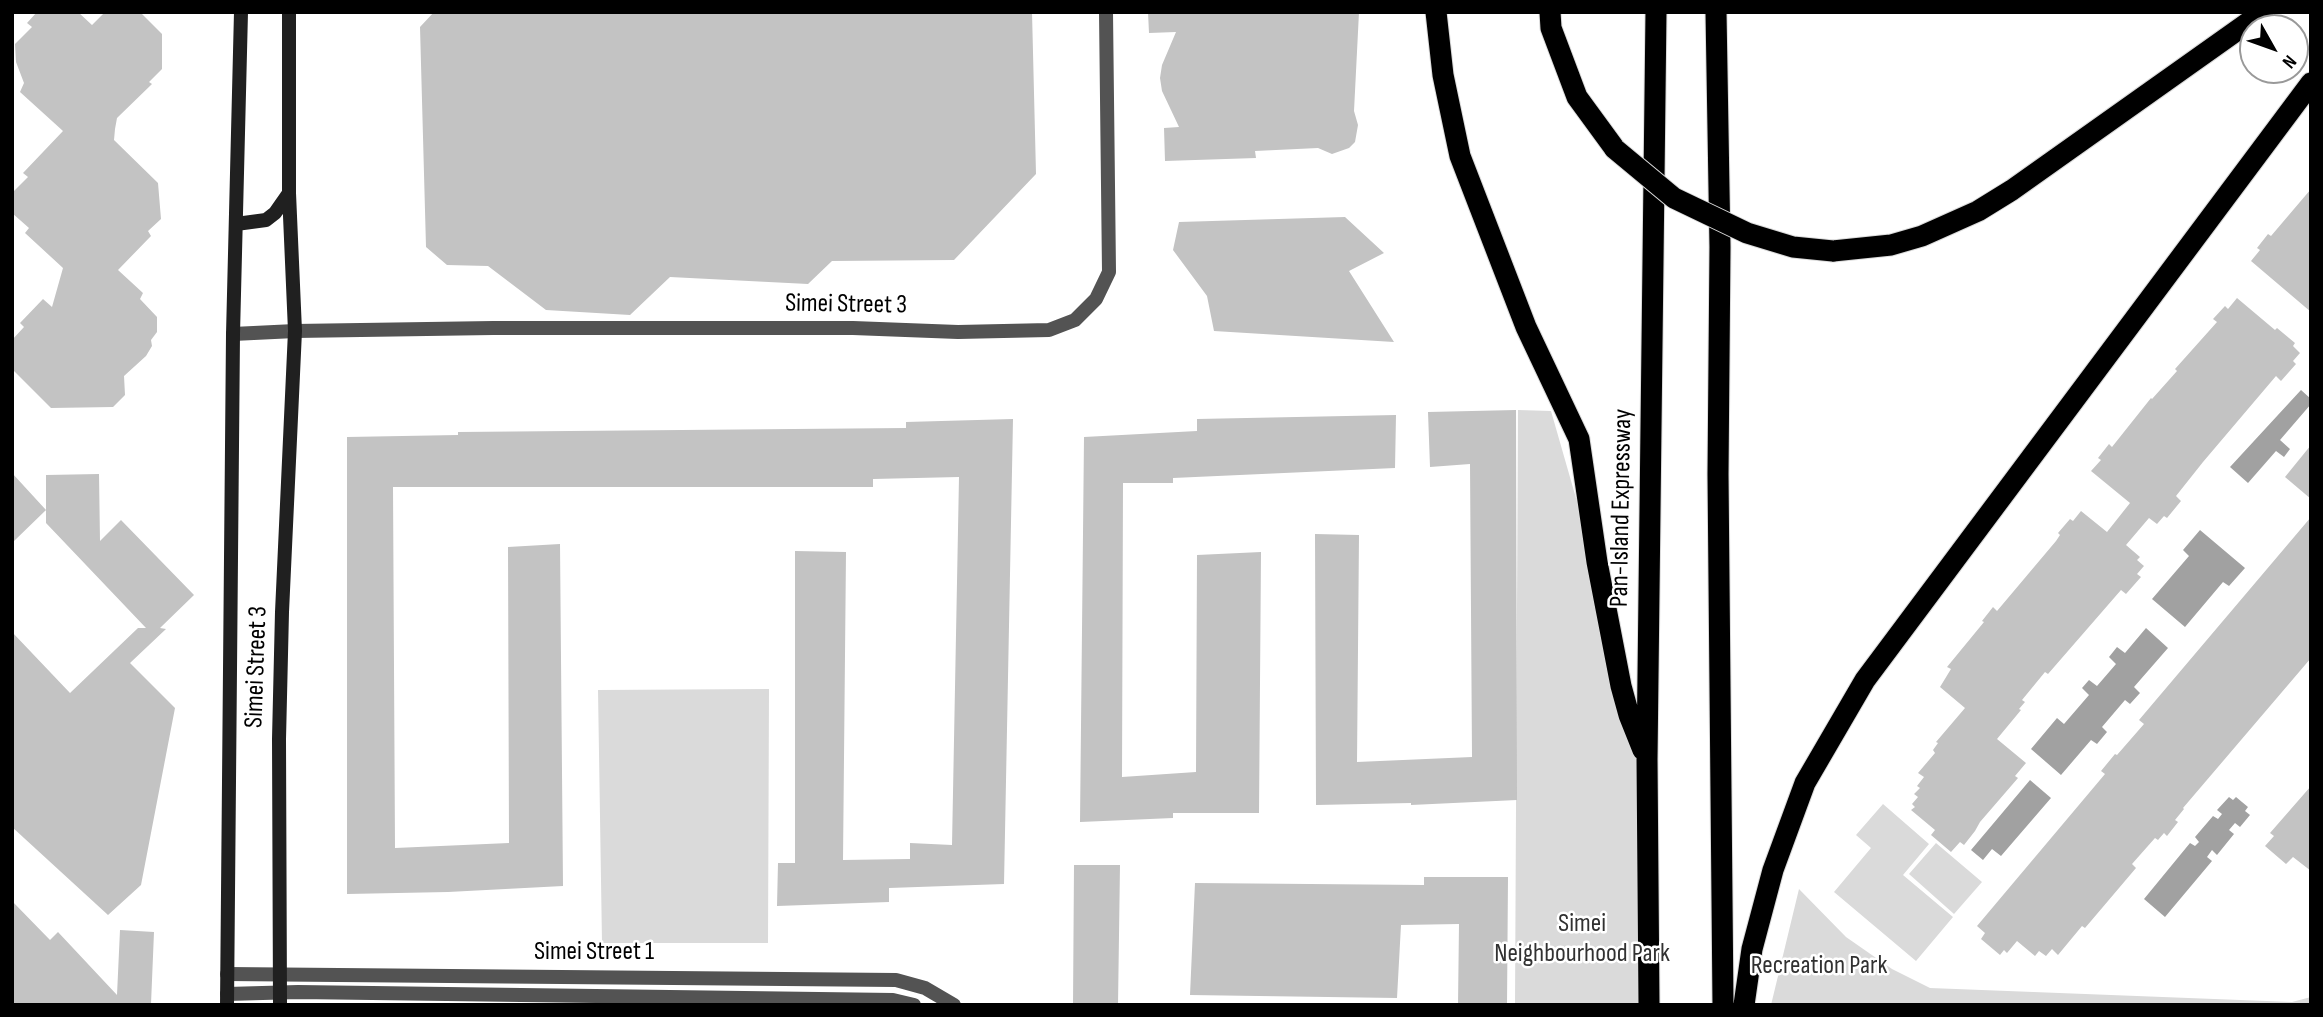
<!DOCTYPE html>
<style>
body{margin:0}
#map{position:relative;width:2323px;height:1017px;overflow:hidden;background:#fff;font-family:"Sofia Sans Condensed",sans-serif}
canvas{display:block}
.frame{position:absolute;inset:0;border:14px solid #000;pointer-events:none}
.north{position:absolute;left:2239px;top:14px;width:70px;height:70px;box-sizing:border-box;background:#fff;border:2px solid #999;border-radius:50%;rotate:130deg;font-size:19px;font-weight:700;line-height:28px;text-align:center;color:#000}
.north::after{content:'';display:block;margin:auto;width:24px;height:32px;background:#000;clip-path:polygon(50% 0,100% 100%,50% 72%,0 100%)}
</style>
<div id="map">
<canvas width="2323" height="1017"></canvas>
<div class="frame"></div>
<div class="north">N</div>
</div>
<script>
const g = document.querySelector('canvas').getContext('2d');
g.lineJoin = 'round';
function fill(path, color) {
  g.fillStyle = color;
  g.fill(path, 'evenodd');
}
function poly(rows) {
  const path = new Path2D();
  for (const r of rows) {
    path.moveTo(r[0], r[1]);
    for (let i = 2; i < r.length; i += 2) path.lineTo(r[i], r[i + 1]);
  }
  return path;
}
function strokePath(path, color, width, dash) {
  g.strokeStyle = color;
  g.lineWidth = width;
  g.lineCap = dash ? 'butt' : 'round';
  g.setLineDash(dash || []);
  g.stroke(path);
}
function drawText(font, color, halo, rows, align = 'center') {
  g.font = font + ' "Sofia Sans Condensed",sans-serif';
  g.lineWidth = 5;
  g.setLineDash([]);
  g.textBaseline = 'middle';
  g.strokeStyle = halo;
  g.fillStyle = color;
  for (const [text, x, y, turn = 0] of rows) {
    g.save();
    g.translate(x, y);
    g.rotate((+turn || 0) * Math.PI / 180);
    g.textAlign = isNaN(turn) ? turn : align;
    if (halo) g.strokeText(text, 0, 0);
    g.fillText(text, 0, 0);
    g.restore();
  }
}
fill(poly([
 [1518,410,1551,411,1594,561,1645,759,1646,1005,1515,1005],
 [769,689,768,943,602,943,598,690],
 [1883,804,1929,844,1903,875,1953,917,1916,961,1834,892,1871,848,1856,835],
 [1936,843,1982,882,1954,914,1909,874],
 [1799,889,1846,937,1892,969,1930,988,2292,1002,2311,997,2311,1005,1771,1005]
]), '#dadada');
fill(poly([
 [2301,390,2311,399,2311,404,2280,440,2290,449,2284,457,2276,451,2248,483,2230,467],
 [2200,530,2245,568,2229,586,2223,582,2185,627,2152,599,2189,556,2183,550],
 [2146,628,2168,648,2134,687,2140,693,2130,704,2125,700,2102,727,2107,732,2097,744,2091,740,2061,775,2031,749,2057,718,2064,724,2089,695,2082,688,2089,680,2097,686,2116,664,2109,657,2117,647,2125,653],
 [2030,780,2051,798,2001,856,1992,849,1983,860,1971,850],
 [2229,797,2233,800,2236,797,2248,807,2245,811,2250,815,2240,827,2235,823,2229,830,2234,834,2217,855,2212,850,2207,857,2212,861,2165,917,2144,899,2190,843,2195,846,2199,842,2195,837,2213,816,2218,819,2222,814,2217,810]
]), '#a1a1a1');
fill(poly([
 [37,12,78,12,92,25,105,12,140,12,162,34,162,69,149,82,152,84,117,118,115,129,114,140,158,183,161,219,148,231,151,236,118,270,143,293,140,299,157,317,157,332,151,340,152,346,146,356,124,376,125,395,113,407,51,408,12,369,12,340,24,327,20,323,43,299,52,307,63,268,25,233,29,228,12,213,12,193,28,177,23,173,63,131,20,92,24,83,16,62,15,44,32,27,27,23],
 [434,12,1032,12,1036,174,954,260,832,261,808,284,670,277,630,315,546,310,488,266,447,265,426,247,420,27],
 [1148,12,1359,12,1354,111,1358,125,1355,142,1349,148,1332,154,1318,148,1255,151,1256,158,1165,161,1164,128,1179,127,1162,91,1160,78,1162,65,1176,32,1149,33],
 [2311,189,2311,312,2251,261,2260,250,2257,248,2268,234,2271,236],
 [1345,217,1384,253,1349,271,1394,342,1214,331,1207,296,1173,250,1179,222],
 [2237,298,2275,330,2277,328,2295,343,2293,346,2300,353,2293,361,2296,364,2281,381,2276,376,2203,462,2176,496,2181,501,2167,518,2164,516,2157,524,2149,518,2126,545,2140,557,2137,560,2144,566,2137,574,2141,577,2126,594,2121,590,2048,674,2045,672,2022,700,2025,702,2019,709,2021,710,1997,739,2026,763,2015,776,2018,778,1980,822,1975,831,1964,845,1960,842,1951,852,1931,835,1935,830,1911,810,1915,807,1912,804,1918,797,1914,794,1920,788,1917,786,1924,777,1918,773,1935,753,1933,750,1938,743,1936,742,1965,708,1940,687,1951,669,1947,667,1984,622,1982,621,1993,607,1997,611,2056,541,2060,535,2058,533,2070,519,2073,521,2081,511,2107,532,2130,503,2091,471,2101,460,2098,458,2109,444,2112,447,2151,398,2152,399,2177,371,2175,369,2217,322,2213,319,2225,306,2228,309],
 [1516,410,1517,800,1411,805,1411,803,1316,805,1315,534,1359,535,1357,762,1472,757,1470,464,1430,467,1428,412],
 [1396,415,1395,468,1173,478,1173,483,1123,483,1122,777,1196,772,1197,555,1261,552,1259,813,1173,813,1173,818,1080,822,1084,437,1197,431,1197,419],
 [1013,419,1004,884,889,888,889,902,777,906,778,863,795,863,795,551,846,552,843,860,910,859,910,843,952,845,959,477,873,479,873,487,393,487,395,848,509,843,508,547,560,544,563,886,448,892,347,894,347,437,458,435,458,432,906,428,906,422],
 [2311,445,2311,499,2285,477],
 [12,473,46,510,12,543],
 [99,474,100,541,121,520,194,595,160,628,166,629,130,663,175,708,141,885,108,915,12,827,12,632,70,693,138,628,146,628,46,523,46,475],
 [2311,517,2311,658,2183,808,2184,809,2175,820,2178,822,2167,836,2164,833,2158,840,2155,838,2132,864,2136,868,2091,921,2085,928,2082,926,2058,955,2052,949,2046,956,2039,951,2035,956,2017,941,2007,953,2004,950,2000,955,1981,939,1985,933,1977,926,2105,774,2101,771,2115,754,2117,755,2144,724,2139,720],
 [2311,786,2311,871,2293,857,2286,864,2265,846,2274,836,2270,833],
 [1074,865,1120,865,1118,1005,1073,1005],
 [1424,877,1508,877,1507,1005,1458,1005,1459,924,1401,925,1397,998,1190,995,1195,883,1424,885],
 [12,901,50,940,58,932,117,995,120,930,154,932,151,1004,12,1005]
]), '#c3c3c3');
const motorway = poly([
 [1436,12,1443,75,1460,156,1526,327,1579,439,1597,562,1621,686,1629,715,1643,750],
 [1550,12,1551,28,1577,97,1615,149],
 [1716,12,1720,247,1718,474,1723,1005],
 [1833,251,1891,245,1922,236,1978,211,2012,190,2263,12],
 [1649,1005,1647,759,1656,12],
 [1744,1005,1752,949,1773,870,1805,783,1865,680,2311,83]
]);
strokePath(motorway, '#dbdbdb', 23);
strokePath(poly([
 [233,334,295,331,493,328,853,328,958,332,1049,330,1075,320,1096,299,1109,272,1106,12],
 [227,974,896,980,925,988,954,1005],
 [227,994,298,992,893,1000,914,1005]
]), '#535353', 14);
strokePath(poly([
 [236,224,266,220,275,213,289,193],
 [227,1005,233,334,241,12],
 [280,1005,279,739,282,612,295,331,289,193,289,12]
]), '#202020', 14);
strokePath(motorway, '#000', 21);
const motorwayBridge = poly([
 [1615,149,1674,198,1747,233,1793,247,1833,251]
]);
strokePath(motorwayBridge, '#dbdbdb', 23, []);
strokePath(motorwayBridge, '#000', 21);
drawText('26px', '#000', '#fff', [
 ["Simei Street 3",846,305,1],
 ["Pan-Island Expressway",1622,508,-89],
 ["Simei Street 3",257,667,-88],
 ["Simei Street 1",594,952]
]);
drawText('26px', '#313131', '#fff', [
 ["Simei",1582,924],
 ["Neighbourhood Park",1582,954],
 ["Recreation Park",1819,966]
]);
</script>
